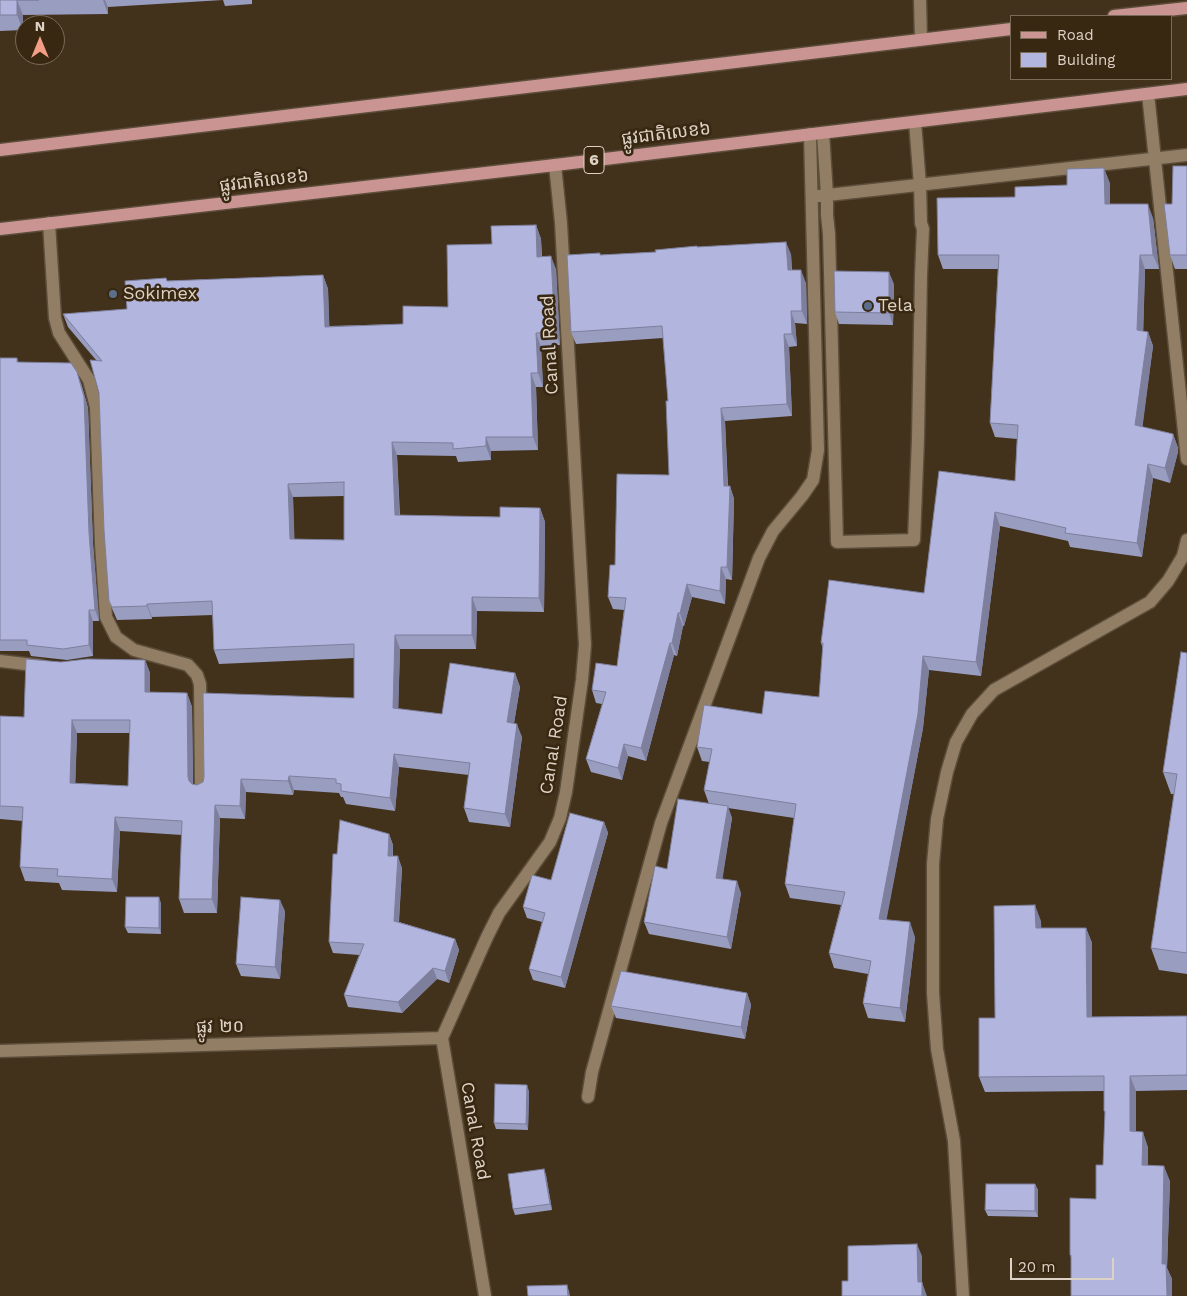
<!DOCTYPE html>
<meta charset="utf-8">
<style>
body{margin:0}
#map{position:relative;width:1187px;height:1296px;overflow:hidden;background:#42311b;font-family:"Work Sans",sans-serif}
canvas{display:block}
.legend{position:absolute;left:1010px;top:15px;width:162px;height:65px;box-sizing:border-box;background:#382711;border:1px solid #7a6b59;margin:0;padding:6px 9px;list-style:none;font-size:15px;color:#ddd2c5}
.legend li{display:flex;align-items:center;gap:10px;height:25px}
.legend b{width:25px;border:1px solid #7a6b59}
.north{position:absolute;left:15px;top:15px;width:50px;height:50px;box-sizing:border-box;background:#382711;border:1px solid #7a6b59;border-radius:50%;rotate:0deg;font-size:14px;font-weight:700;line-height:20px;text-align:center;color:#ddd2c5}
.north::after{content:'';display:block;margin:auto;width:18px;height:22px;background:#f49e87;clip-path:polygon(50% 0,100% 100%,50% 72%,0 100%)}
.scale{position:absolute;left:1010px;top:1258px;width:104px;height:22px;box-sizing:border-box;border:2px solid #ddd2c5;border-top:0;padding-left:6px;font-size:15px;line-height:18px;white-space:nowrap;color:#ddd2c5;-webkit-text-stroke:4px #382711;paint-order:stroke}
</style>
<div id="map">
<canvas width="1187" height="1296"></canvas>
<ul class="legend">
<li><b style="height:6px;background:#c99491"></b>Road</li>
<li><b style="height:14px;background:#b2b6df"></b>Building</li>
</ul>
<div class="north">N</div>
<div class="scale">20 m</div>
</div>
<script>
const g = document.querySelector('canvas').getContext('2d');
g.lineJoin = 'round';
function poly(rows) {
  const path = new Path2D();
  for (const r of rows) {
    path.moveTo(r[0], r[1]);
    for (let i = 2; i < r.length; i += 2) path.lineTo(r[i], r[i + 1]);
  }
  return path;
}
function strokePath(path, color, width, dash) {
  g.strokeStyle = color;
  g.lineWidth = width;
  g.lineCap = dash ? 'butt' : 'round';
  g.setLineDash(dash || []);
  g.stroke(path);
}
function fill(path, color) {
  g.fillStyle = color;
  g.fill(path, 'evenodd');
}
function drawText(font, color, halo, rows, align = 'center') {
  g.font = font + ' "Work Sans","Noto Sans Khmer",sans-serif';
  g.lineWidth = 5;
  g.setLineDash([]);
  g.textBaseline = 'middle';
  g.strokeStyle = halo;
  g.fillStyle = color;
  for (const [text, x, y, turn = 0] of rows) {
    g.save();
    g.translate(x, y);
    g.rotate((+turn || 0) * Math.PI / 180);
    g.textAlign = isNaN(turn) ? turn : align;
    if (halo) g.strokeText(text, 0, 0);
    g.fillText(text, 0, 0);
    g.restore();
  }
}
const minor = poly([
 [920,0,921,39],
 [1148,94,1187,459],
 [823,133,827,195,827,215,829,234,837,542,914,540,918,439,921,275,923,229,921,223,920,185,915,122],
 [819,196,1187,155],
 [49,223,55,318,59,333,89,380,96,407,101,544,106,617,116,637,134,650,188,665,197,675,200,684,201,791],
 [0,661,42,666],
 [0,1051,442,1038],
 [588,1097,592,1072,661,823,759,558,773,531,802,496,813,480,818,450,810,134],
 [485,1296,442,1038,487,937,499,913,550,842,560,818,566,792,582,680,585,645,561,223,555,165],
 [963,1296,954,1141,937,1049,933,993,933,864,937,819,947,772,956,742,972,714,994,690,1150,602,1168,581,1183,556,1187,540]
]);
const major = poly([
 [1114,16,1187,8],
 [0,150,1011,29],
 [0,229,555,165,1187,89]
]);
strokePath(minor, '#5b4d39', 15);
strokePath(major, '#5b4d39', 15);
strokePath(minor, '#927e65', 12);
strokePath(major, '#c99491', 12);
fill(poly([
 [0,0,252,0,252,4,225,6,223,0,108,7,108,14,23,15,23,30,0,31],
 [1187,166,1187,269,1175,269,1170,255,1172,204],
 [1110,183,1110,204,1153,218,1159,269,1145,269,1143,331,1148,332,1153,346,1142,427,1173,434,1178,448,1178,452,1170,483,1153,478,1142,557,1070,547,1068,541,1000,526,981,676,929,670,923,728,886,920,915,937,905,1022,868,1018,863,1003,868,974,834,968,829,953,841,905,790,898,785,884,794,818,728,808,732,818,722,879,741,893,731,949,649,934,644,922,667,869,709,804,704,790,710,762,702,761,697,747,762,714,819,697,823,648,821,643,924,593,1015,481,1017,439,995,437,990,423,998,269,943,269,938,255,1015,197],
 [536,225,541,239,542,256,556,269,560,345,541,347,543,387,536,387,538,450,491,451,491,460,458,462,456,456,397,455,400,515,500,517,540,508,545,522,544,612,477,611,476,649,400,649,398,709,442,714,515,673,520,687,514,723,522,737,510,827,469,822,464,808,469,775,399,767,395,811,346,804,343,797,341,797,339,793,294,790,293,795,246,792,245,819,220,818,217,913,184,913,179,899,182,835,120,831,117,892,62,890,59,883,25,881,20,867,23,821,0,819,0,716,24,717,61,662,145,660,150,673,150,692,187,693,192,707,193,784,197,785,354,698,354,658,219,664,214,650,213,615,152,617,152,619,117,620,109,601,99,393,96,360,68,327,63,314,127,309,167,281,323,275,328,289,329,326,403,324,448,307,492,244],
 [344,496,344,540,294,539,293,497],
 [77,733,130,733,128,786,75,783],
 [697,247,791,254,792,270,806,283,807,324,795,323,797,346,789,347,792,416,725,421,728,486,730,486,734,499,732,580,726,579,725,604,692,597,684,626,683,626,677,656,674,655,646,761,628,756,622,780,591,772,586,759,602,704,596,703,592,690,617,666,624,610,613,609,608,597,615,565,669,475,668,401,663,338,576,344,571,332,601,255,656,252],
 [894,284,893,325,839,324,835,312],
 [0,358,17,358,18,362,81,383,88,408,93,544,99,621,93,621,93,656,67,660,31,656,29,651,0,651],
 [1187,653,1187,974,1159,970,1151,948,1174,794,1171,794,1163,772],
 [604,822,608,833,565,988,533,980,529,969,542,922,527,918,523,907,551,880],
 [389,834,393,845,393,856,402,868,399,922,455,939,459,950,449,983,437,979,402,1013,348,1007,344,995,359,955,333,953,329,942,337,854],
 [161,903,161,934,128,933,125,927],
 [285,911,280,979,241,976,236,964],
 [1041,921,1041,928,1086,928,1092,943,1092,1017,1187,1016,1187,1090,1136,1091,1136,1132,1148,1147,1148,1165,1170,1181,1167,1268,1172,1279,1172,1296,1071,1296,1071,1258,1070,1255,1096,1199,1103,1165,1105,1113,1104,1111,1104,1091,985,1092,979,1077,995,1018],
 [747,993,751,1005,745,1039,616,1018,611,1006],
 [529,1091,528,1130,496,1129,494,1123],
 [544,1169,546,1175,552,1210,515,1215,513,1209],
 [1035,1184,1038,1190,1038,1217,988,1216,985,1210]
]), '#999dc0');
fill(poly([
 [17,0,23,15,23,30,17,15],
 [103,0,105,0,108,7,108,14],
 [1104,168,1110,183,1110,218,1105,204],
 [1148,204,1153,218,1159,269,1153,255],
 [536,225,541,239,542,270,537,257],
 [786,242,791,254,792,283,788,270],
 [1140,255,1145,269,1143,344,1137,330],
 [551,256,556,269,560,345,555,332],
 [801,270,806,283,807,324,802,311],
 [889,272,894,284,893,325,889,313],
 [323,275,328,289,330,340,325,327],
 [791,311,795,323,797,346,792,334],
 [1148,332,1153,346,1141,439,1135,425],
 [536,333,541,347,543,387,538,373],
 [784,334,789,347,792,416,787,404],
 [77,372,81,383,88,408,93,544,99,621,95,610],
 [531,373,536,387,538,450,533,437],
 [721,408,725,421,728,498,724,486],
 [1173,434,1178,448,1178,452,1170,483,1165,468],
 [486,437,491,451,491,460,486,446],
 [392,442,397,455,400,528,395,515],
 [1148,464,1153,478,1142,557,1137,543],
 [288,484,293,497,295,552,290,539],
 [730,486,734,499,732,580,727,567],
 [540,508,545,522,544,612,539,598],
 [995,512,1000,526,981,676,976,662],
 [721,567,726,579,725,604,720,591],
 [687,584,692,597,684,626,680,613],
 [472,597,477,611,476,649,472,635],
 [147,604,152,617,152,619,147,606],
 [89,610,93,621,93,656,89,645],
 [678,613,683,626,677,656,672,643],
 [395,635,400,649,398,722,393,708],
 [670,643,674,655,646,761,641,748],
 [923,656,929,670,923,728,884,933,879,919],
 [145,660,150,673,150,705,145,692],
 [515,673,520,687,512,736,507,722],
 [187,693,192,707,193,791,188,777],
 [72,720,77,733,75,797,70,783],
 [517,724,522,737,510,827,505,814],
 [624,744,628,756,622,780,618,768],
 [394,754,399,767,395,811,390,798],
 [289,776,294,790,293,795,288,781],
 [241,779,246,792,245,819,240,806],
 [215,805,220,818,217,913,212,899],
 [728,806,732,818,721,889,716,878],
 [115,817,120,831,117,892,112,879],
 [604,822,608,833,565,988,561,977],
 [389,834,393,845,392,867,388,856],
 [398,856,402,868,398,932,394,921],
 [737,881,741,893,731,949,727,937],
 [159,897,161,903,161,934,159,928],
 [280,900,285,911,280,979,275,967],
 [1035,905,1041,921,1042,943,1036,928],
 [910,922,915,937,905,1022,900,1008],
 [1086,928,1092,943,1092,1032,1087,1017],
 [455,939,459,950,449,983,445,971],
 [433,968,437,979,402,1013,398,1002],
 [747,993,751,1005,745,1039,741,1027],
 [1130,1076,1136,1091,1136,1147,1130,1131],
 [527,1085,529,1091,528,1130,526,1124],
 [1143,1132,1148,1147,1148,1181,1142,1165],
 [1164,1166,1170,1181,1167,1268,1172,1279,1172,1296,1167,1296,1162,1264],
 [544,1169,546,1175,552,1210,550,1204],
 [1035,1184,1038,1190,1038,1217,1035,1211],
 [917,1244,922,1256,922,1290,922,1282,927,1296,922,1296,918,1282],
 [567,1285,569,1291,570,1296,568,1296]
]), '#7d7f9c');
const building = poly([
 [0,0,39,0,17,0,17,15,0,15,0,0],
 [1173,166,1187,166,1187,255,1170,255,1164,204,1172,204,1173,166],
 [1104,168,1105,204,1148,204,1153,255,1140,255,1137,330,1148,332,1135,425,1173,434,1173,438,1165,468,1148,464,1137,543,1065,533,1066,528,995,512,976,662,923,656,918,714,879,919,910,922,900,1008,863,1003,871,961,829,953,845,892,785,884,796,804,704,790,712,749,697,747,704,705,762,714,765,691,819,697,823,643,821,643,829,580,924,593,939,471,1015,481,1018,425,990,423,999,255,938,255,937,198,1015,197,1015,187,1067,185,1067,169,1104,168],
 [536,225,537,257,551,256,555,332,536,333,538,373,531,373,533,437,486,437,486,446,453,449,453,443,392,442,395,515,500,517,500,507,540,508,539,598,472,597,472,635,395,635,393,708,442,714,450,663,515,673,507,722,517,724,505,814,464,808,470,763,394,754,390,798,341,791,341,784,336,783,336,779,289,776,288,781,241,779,240,806,215,805,212,899,179,899,182,821,115,817,112,879,57,876,58,869,20,867,23,807,0,806,0,716,24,717,26,659,61,662,87,659,145,660,145,692,187,693,188,777,189,781,192,784,197,785,203,782,204,777,203,693,354,698,354,644,214,650,212,601,147,604,147,606,112,607,109,601,104,530,99,393,90,360,102,361,63,314,127,309,125,281,166,278,167,281,323,275,325,327,403,324,403,306,448,307,447,245,492,244,491,226,536,225],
 [344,482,344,540,290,539,288,484,344,482],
 [72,720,130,720,128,786,70,783,72,720],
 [786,242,788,270,801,270,802,311,791,311,792,334,784,334,787,404,721,408,724,486,730,486,727,567,721,567,720,591,687,584,680,613,678,613,672,643,670,643,641,748,624,744,618,768,586,759,606,692,592,690,596,663,617,666,626,598,608,597,610,565,615,565,617,474,669,475,666,401,668,401,662,326,571,332,567,255,600,253,600,255,656,252,655,250,697,246,697,247,786,242],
 [834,271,889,272,889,313,835,312,834,271],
 [0,358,17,358,17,362,71,363,77,372,84,397,89,533,95,610,89,610,89,645,63,649,27,645,27,640,0,640,0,358],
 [1181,652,1187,653,1187,953,1151,948,1177,774,1163,772,1181,652],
 [678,799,728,806,716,878,737,881,727,937,644,922,655,866,667,869,678,799],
 [570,813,604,822,561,977,529,969,545,913,523,907,532,875,551,880,570,813],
 [340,820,389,834,388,856,398,856,394,921,455,939,445,971,433,968,398,1002,344,995,364,944,329,942,333,854,337,854,340,820],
 [126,897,159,897,159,928,125,927,126,897],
 [241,897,280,900,275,967,236,964,241,897],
 [1035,905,1036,928,1086,928,1087,1017,1187,1016,1187,1075,1130,1076,1130,1131,1143,1132,1142,1165,1164,1166,1162,1264,1166,1264,1167,1296,1071,1296,1071,1255,1070,1255,1070,1198,1096,1199,1096,1165,1103,1165,1105,1111,1104,1111,1104,1076,979,1077,979,1018,995,1018,994,906,1035,905],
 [621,971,747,993,741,1027,611,1006,621,971],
 [495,1084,527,1085,526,1124,494,1123,495,1084],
 [544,1169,550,1204,513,1209,508,1174,544,1169],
 [986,1184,1035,1184,1035,1211,985,1210,986,1184],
 [917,1244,918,1282,922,1282,922,1296,842,1296,842,1281,848,1281,848,1246,917,1244],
 [567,1285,568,1296,528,1296,527,1286,567,1285]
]);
fill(building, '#b2b6df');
strokePath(building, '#7d7f9c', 1);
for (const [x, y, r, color] of [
 [113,294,5,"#5c6f8a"],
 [868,306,5,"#5c6f8a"]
]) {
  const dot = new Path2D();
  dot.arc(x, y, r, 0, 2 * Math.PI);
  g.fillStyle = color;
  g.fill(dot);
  strokePath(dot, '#382711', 2);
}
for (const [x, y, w] of [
 [594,160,20]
]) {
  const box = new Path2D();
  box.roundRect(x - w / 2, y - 13.5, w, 27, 4);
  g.fillStyle = '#382711';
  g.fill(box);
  strokePath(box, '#ddd2c5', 1);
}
drawText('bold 16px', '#ddd2c5', null, [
 ["6",594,160]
]);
drawText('18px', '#ddd2c5', '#382711', [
 ["ផ្លូវជាតិលេខ៦",666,134,-7],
 ["ផ្លូវជាតិលេខ៦",264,181,-7],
 ["Canal Road",550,345,-93],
 ["Canal Road",554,745,-81],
 ["ផ្លូវ ២០",220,1027,-1],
 ["Canal Road",475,1131,80]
]);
drawText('18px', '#ddd2c5', '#382711', [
 ["Sokimex",123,294],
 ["Tela",878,306]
], 'left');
</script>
